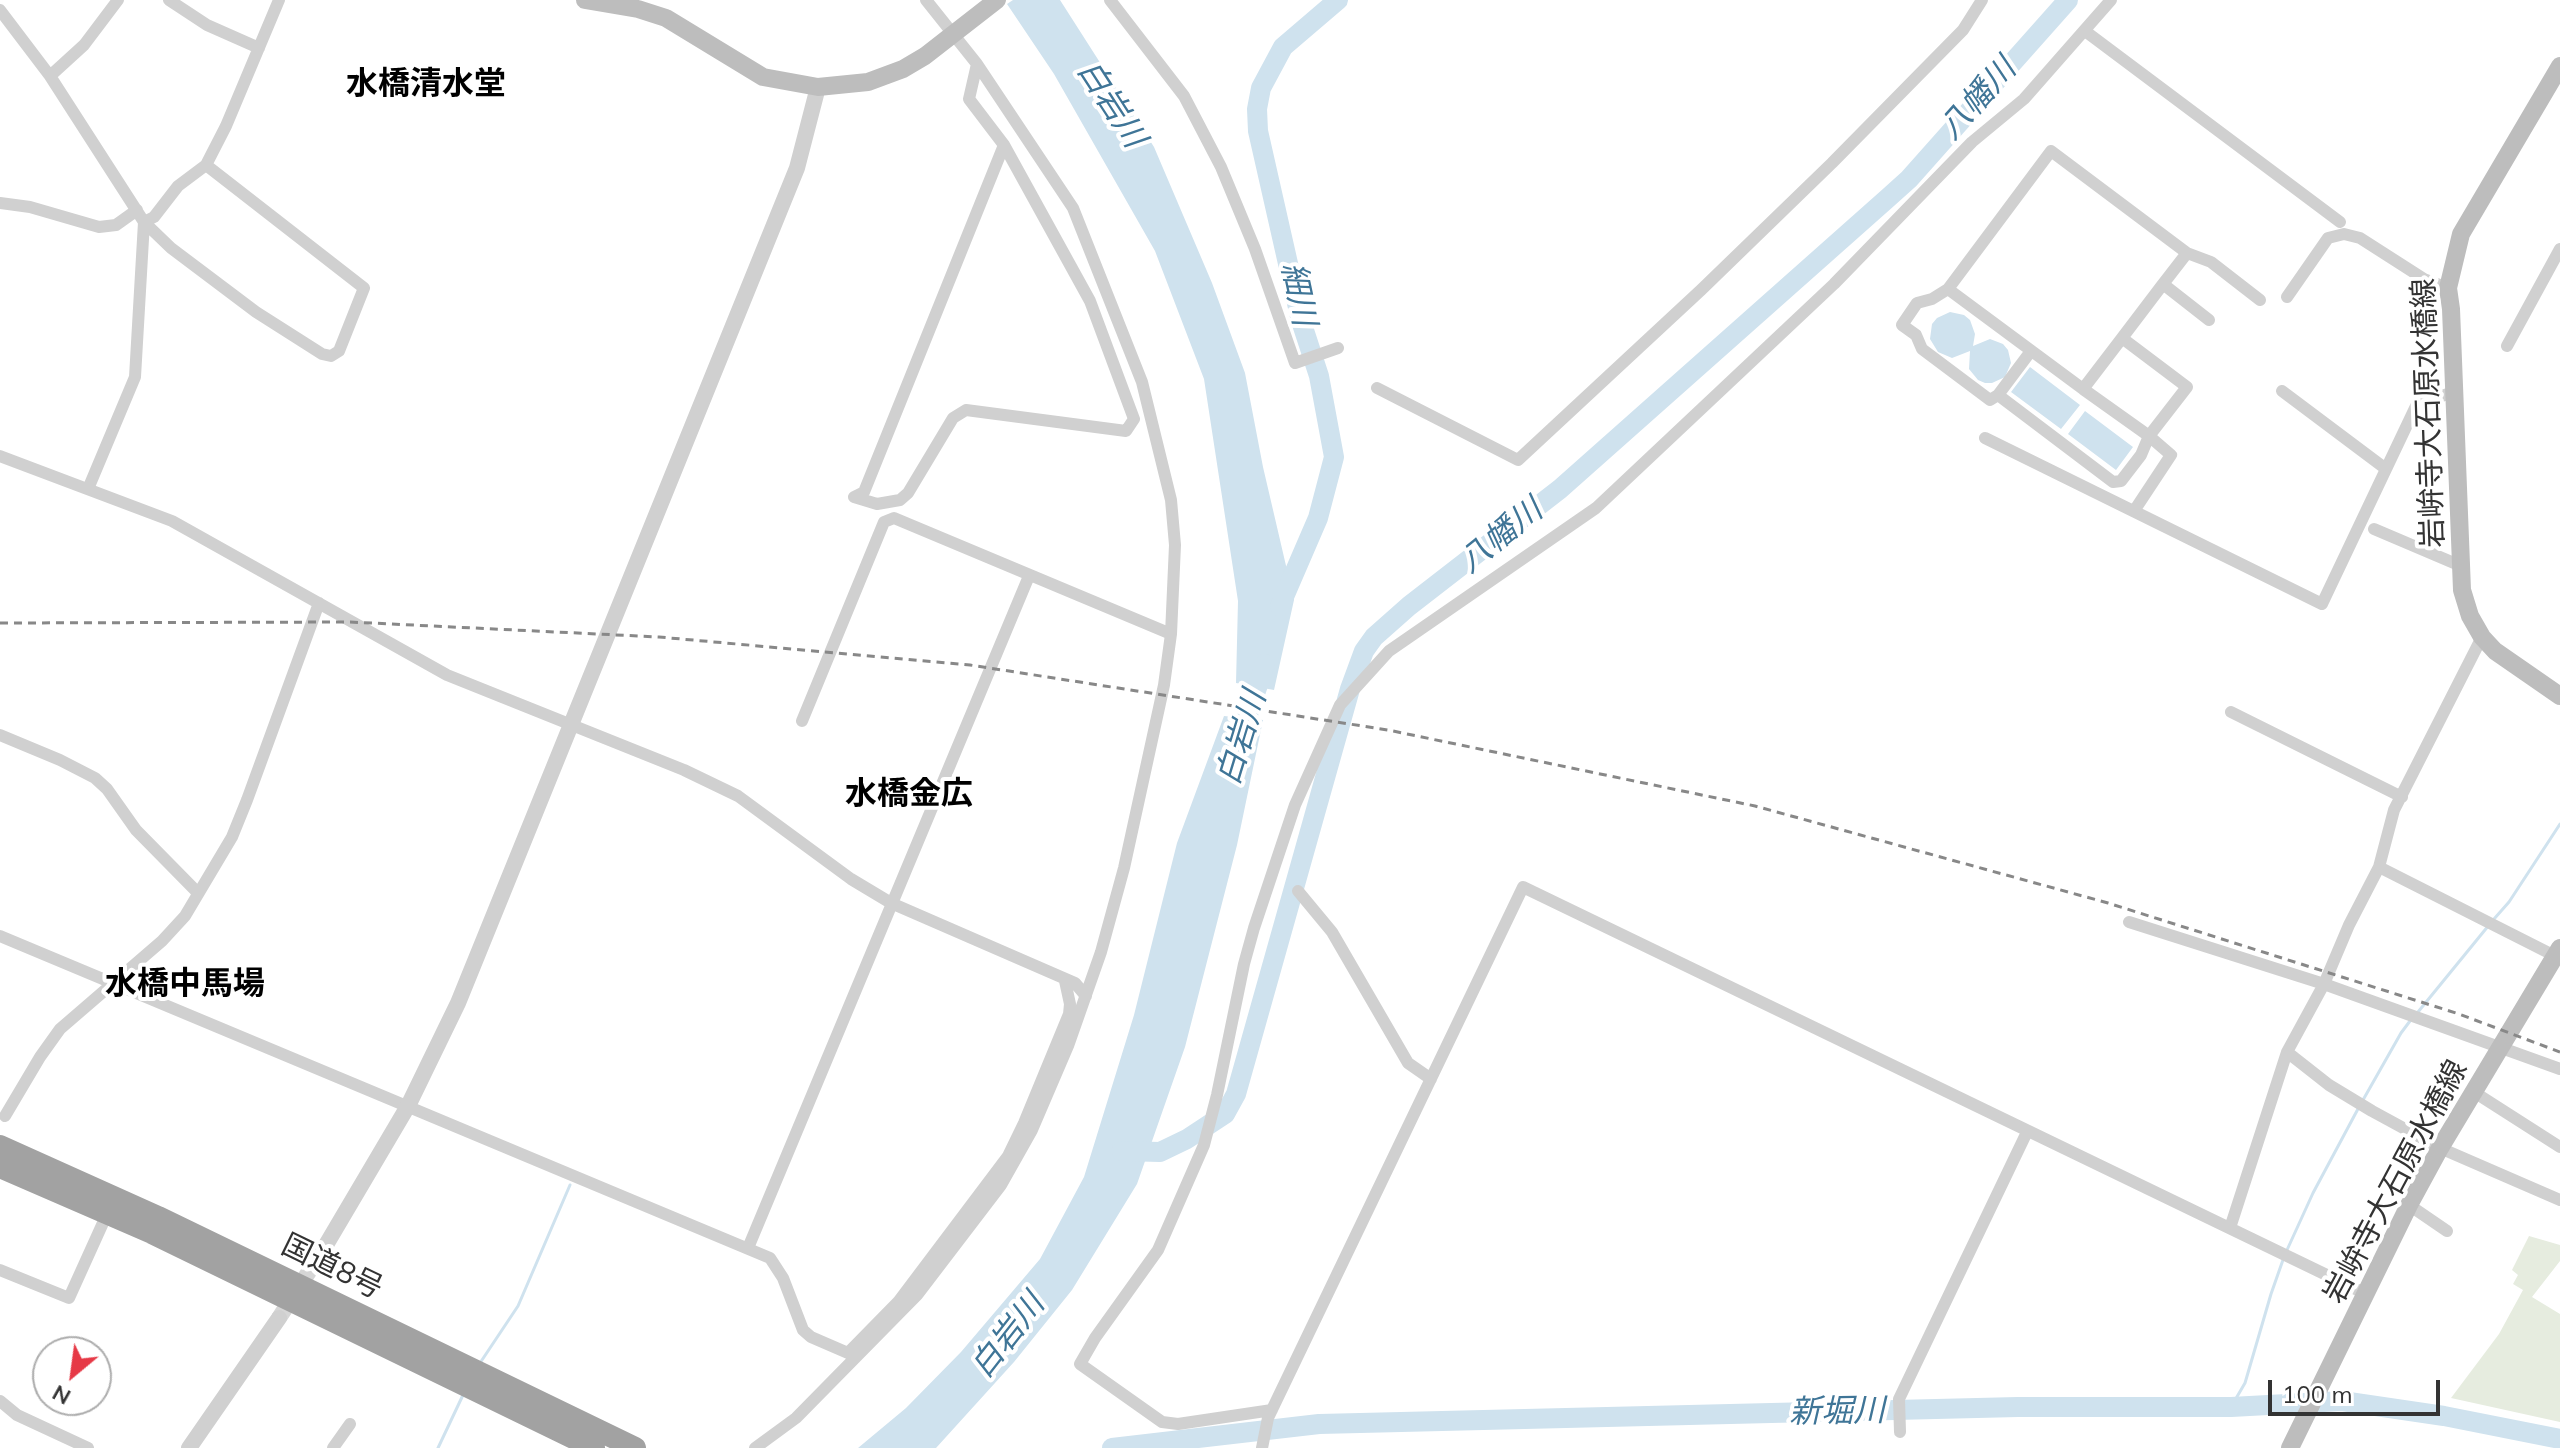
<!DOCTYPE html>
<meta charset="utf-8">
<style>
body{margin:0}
#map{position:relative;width:2560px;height:1448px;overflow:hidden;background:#fff;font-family:Mulish,sans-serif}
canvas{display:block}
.north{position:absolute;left:32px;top:1336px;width:80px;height:80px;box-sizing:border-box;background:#fff;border:2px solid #adadad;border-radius:50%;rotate:209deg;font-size:22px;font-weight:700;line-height:32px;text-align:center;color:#333}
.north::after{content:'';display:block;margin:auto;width:28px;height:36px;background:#e63946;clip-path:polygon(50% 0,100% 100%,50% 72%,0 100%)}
.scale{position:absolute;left:2268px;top:1380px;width:172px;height:36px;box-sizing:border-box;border:4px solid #333;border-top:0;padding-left:10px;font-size:24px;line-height:28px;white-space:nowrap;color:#333;-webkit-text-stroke:6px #fff;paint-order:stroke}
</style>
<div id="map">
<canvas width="2560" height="1448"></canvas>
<div class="north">N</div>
<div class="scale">100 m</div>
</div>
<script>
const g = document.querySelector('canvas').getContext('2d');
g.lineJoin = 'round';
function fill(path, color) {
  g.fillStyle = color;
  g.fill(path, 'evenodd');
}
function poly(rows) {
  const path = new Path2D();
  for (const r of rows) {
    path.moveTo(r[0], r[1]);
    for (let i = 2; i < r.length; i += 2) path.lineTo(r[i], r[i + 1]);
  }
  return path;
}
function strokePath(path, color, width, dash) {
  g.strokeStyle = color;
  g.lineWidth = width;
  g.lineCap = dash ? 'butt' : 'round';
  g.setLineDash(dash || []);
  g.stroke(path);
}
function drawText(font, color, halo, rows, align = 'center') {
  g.font = font + ' Mulish,"Noto Sans JP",sans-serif';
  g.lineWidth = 8;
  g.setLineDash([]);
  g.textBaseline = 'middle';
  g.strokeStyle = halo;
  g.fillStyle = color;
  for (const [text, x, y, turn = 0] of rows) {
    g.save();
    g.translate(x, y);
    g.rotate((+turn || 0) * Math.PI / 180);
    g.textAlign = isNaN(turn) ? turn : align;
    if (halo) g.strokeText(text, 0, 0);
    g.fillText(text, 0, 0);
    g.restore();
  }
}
fill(poly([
 [2529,1236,2560,1245,2560,1261,2532,1297,2560,1314,2560,1422,2451,1398,2499,1334,2523,1290,2513,1284,2518,1275,2512,1270]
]), '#e6ecdf');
fill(poly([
 [1013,0,1060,0,1154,147,1212,283,1245,373,1263,467,1294,600,1274,690,1236,683,1238,601,1204,379,1155,251,1054,74,1007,4],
 [1950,312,1964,315,1970,320,1975,334,1973,346,1990,339,2003,344,2008,350,2011,363,2005,377,1992,383,1985,383,1978,380,1969,369,1970,351,1952,358,1938,352,1930,339,1932,324,1937,318],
 [2030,367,2080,405,2061,429,2011,392],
 [2085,411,2133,447,2116,470,2068,434],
 [1224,716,1263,720,1237,845,1185,1047,1137,1184,1072,1290,1014,1362,936,1448,858,1448,906,1408,961,1352,1040,1259,1084,1177,1134,1015,1177,843]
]), '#cfe2ee');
strokePath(poly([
 [2494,919,2509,902,2560,824],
 [2418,1012,2489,925],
 [2363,1100,2401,1033,2410,1021],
 [2287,1250,2313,1193,2359,1107],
 [480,1363,518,1306,570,1185],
 [2231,1407,2245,1383,2271,1294,2284,1257],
 [438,1448,463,1395]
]), '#cfe2ee', 3);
strokePath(poly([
 [1280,606,1318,518,1334,457,1319,376,1301,321,1258,131,1257,109,1261,88,1283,47,1338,0],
 [1238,744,1265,664],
 [1122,1151,1160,1152,1187,1139,1225,1114,1236,1094,1350,689,1364,651,1374,637,1409,606,1560,489,1889,197,1909,179,2068,0],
 [1112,1448,1319,1424,2018,1407,2231,1407,2342,1401,2444,1416,2560,1439]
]), '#cfe2ee', 20);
strokePath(poly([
 [279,1318,323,1250]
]), '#d6d6d6', 16, [16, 8]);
strokePath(poly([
 [169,0,207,25,259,48],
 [1110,0,1184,96,1221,167,1255,249,1295,363,1338,348],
 [0,10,50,76,144,222,171,248,256,312,322,354,331,356,339,351,364,288,206,165],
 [2085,31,2340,222],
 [50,76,84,45,118,0],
 [0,203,30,207,99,227,116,225,137,210],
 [144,222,154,217,178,186,206,165,226,126,279,0],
 [2187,253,2211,262,2260,300],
 [1948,289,2083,389],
 [2287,297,2328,238,2344,234,2360,238,2424,279,2448,288],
 [2122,338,2163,284],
 [2507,346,2560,249],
 [1377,388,1518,460,1701,290,1832,163,1963,30,1982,0],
 [2282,391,2386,469],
 [1998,395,2031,351],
 [1985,438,2322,604,2416,406,2455,391],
 [0,456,172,521,447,675,684,770,738,796,851,879,891,903,1075,983,1086,996],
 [88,489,135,377,144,222],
 [854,497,877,504,900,500,908,493,953,418,966,410,1126,431,1134,419,1090,301,1004,145,969,99,977,64,926,0],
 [854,497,864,492,1004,145],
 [2134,511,2171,455,2149,436,2187,387,2122,338,2083,389,2149,436,2141,455,2121,481,2113,482,1998,395,1990,400,1922,349,1916,335,1902,325,1917,303,1932,299,1948,289,2051,151,2187,253,2163,284,2209,320],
 [2374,529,2461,566],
 [2231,712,2402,797],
 [802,721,884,522,894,518,1171,634],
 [0,735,60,760,95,778,107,789,136,830,198,893],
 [2379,867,2555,956],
 [1298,891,1332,932,1408,1063,1431,1079],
 [2129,922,2324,984,2560,1069],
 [0,936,770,1258,783,1278,803,1330,811,1337,848,1353,898,1302,1008,1156,1024,1123,1069,1014,1070,1004,1065,981],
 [2287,1052,2329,1085,2372,1111,2440,1148,2560,1200],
 [2474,1092,2560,1147],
 [5,1116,40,1057,60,1029,162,941,185,916,232,837,247,800,319,603],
 [2409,1205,2447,1231],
 [2230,1228,2287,1052,2324,984,2349,925,2379,867,2394,810,2482,637],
 [748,1248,1029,576],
 [0,1270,69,1298,107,1214],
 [0,1401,17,1415,88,1448],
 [1272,1410,1178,1424,1162,1422,1080,1364,1095,1338,1158,1250,1204,1145,1217,1095,1244,964,1254,928,1295,805,1340,705,1389,651,1596,508,1834,284,1972,142,2024,99,2111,0],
 [1900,1432,1899,1399,2027,1132],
 [333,1448,350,1424],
 [755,1448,796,1418,917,1295,1001,1185,1032,1130,1068,1046,1101,952,1124,868,1164,685,1171,634,1175,545,1171,500,1142,382,1073,208,977,64],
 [1262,1448,1268,1418,1523,887,2366,1294]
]), '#d0d0d0', 12);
strokePath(poly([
 [323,1250,408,1106,458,1003,797,168,818,87],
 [189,1448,279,1318]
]), '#d0d0d0', 16);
strokePath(poly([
 [585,0,638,9,666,18,763,77,818,87,868,82,903,69,925,56,997,0],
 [2560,66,2461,234,2448,288,2451,309,2462,590,2470,616,2482,637,2495,651,2560,696],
 [2290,1448,2409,1205,2440,1148,2560,948]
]), '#bdbdbd', 18);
strokePath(poly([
 [0,1146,158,1217,635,1448],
 [0,1167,152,1233,594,1448]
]), '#a2a2a2', 22);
strokePath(poly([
 [0,623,350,622,659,637,970,665,1388,730,1755,806,2108,903,2459,1014,2560,1052]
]), '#888', 3, [8, 6]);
drawText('30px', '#333', '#fff', [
 ["岩峅寺大石原水橋線",2429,413,-92],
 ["岩峅寺大石原水橋線",2396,1182,-62],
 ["国道8号",332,1267,26]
]);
drawText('bold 32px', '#000', '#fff', [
 ["水橋清水堂",426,84],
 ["水橋金広",909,794],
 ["水橋中馬場",185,984]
]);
drawText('italic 32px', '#3f7597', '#fff', [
 ["八幡川",1978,99,-48],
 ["白岩川",1111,104,57],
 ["細川",1298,294,78],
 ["八幡川",1501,536,-39],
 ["白岩川",1242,738,-73],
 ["白岩川",1008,1336,-52],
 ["新堀川",1837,1412,-1]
]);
</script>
